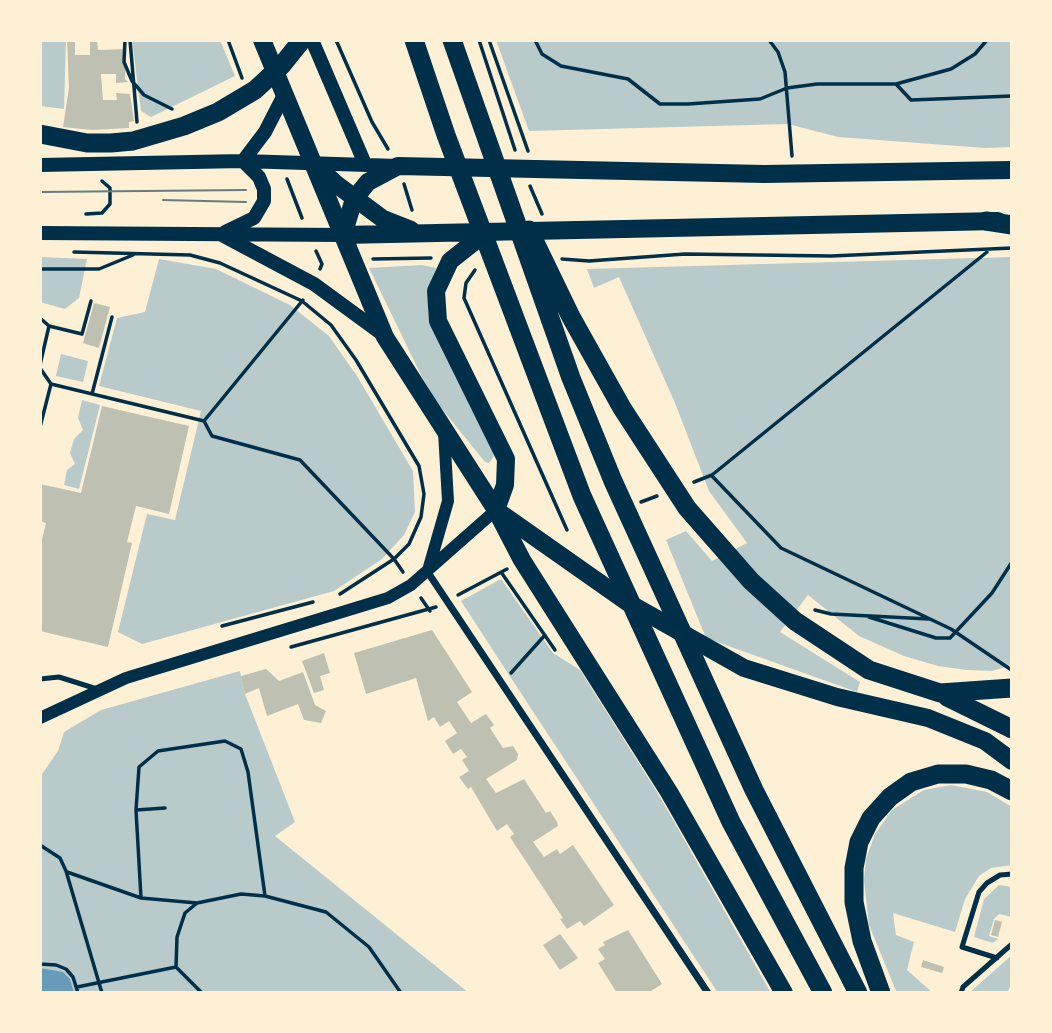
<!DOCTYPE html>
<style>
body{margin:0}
#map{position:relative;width:1052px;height:1033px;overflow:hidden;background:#fdf0d5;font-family:"DejaVu Sans",sans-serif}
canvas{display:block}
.frame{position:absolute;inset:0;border:42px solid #fdf0d5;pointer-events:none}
</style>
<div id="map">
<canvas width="1052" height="1033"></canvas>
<div class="frame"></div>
</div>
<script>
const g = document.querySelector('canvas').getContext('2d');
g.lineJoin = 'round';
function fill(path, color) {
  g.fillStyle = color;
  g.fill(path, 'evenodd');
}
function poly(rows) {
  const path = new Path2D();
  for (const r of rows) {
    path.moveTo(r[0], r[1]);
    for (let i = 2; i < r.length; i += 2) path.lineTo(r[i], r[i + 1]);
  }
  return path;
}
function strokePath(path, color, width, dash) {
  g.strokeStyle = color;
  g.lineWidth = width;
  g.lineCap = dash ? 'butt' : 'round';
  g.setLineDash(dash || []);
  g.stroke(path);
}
fill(poly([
 [40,40,66,40,64,109,40,106],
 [132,40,220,40,235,76,151,117,141,111],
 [496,40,1012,40,1012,147,985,148,838,137,788,124,529,131],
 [40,257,87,259,79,298,65,309,40,302],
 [1012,257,1012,665,992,671,967,670,938,666,904,656,859,636,808,595,780,632,860,682,857,692,706,638,666,540,686,531,712,561,747,543,709,491,675,403,619,277,594,288,587,269],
 [159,259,216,269,290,305,329,336,357,376,413,471,415,512,404,535,382,559,334,591,142,644,118,632,147,514,175,520,201,411,99,386,117,318,145,312],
 [422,265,436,268,431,283,491,446,494,456,489,463,485,462,438,404,421,375,369,268],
 [61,354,88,361,83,382,56,376],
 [82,400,100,405,79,489,64,485,67,470,75,464,70,453,74,439,83,430,78,418],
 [501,579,553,653,580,670,660,797,771,993,718,993,511,678,461,601],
 [240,671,245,694,295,822,275,836,469,993,40,993,40,777,58,751,64,732,101,710],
 [951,785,987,792,1012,807,1012,865,991,868,979,876,965,899,955,932,893,913,896,935,914,942,907,970,933,993,897,993,869,925,864,880,866,859,875,834,892,810,924,790],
 [999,885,1012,887,1012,917,999,914,994,919,989,936,998,939,993,943,974,937,984,899],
 [1012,955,1012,983,1007,993,969,993]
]), '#b9caca');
fill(poly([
 [40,968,63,972,70,979,74,993,40,993]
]), '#669bbc');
fill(poly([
 [67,40,75,40,75,55,90,55,90,40,97,40,98,50,126,49,125,79,128,82,116,83,116,74,101,74,103,100,117,100,116,93,130,94,134,121,129,122,129,128,92,130,63,127,69,88],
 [94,303,110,307,99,348,83,343],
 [102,406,189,426,169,514,136,506,127,542,132,543,108,647,40,631,40,548,46,523,40,521,40,484,81,493],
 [432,630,472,692,457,702,471,723,486,714,494,725,490,728,503,748,513,746,518,754,517,760,486,779,496,793,524,779,546,813,550,811,557,822,558,826,533,842,544,857,557,849,560,854,573,845,614,905,584,926,580,921,567,929,560,919,563,918,510,837,514,834,507,824,497,831,471,787,468,789,459,777,469,771,462,760,467,757,461,749,453,754,445,741,457,733,449,721,440,727,434,717,428,721,416,678,366,694,354,653],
 [324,653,330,673,320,676,324,690,314,693,302,661],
 [266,669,279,681,303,672,315,705,326,711,321,723,304,720,298,704,267,716,259,688,245,694,241,676],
 [995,920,1002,922,998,937,991,935],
 [628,930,662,984,648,993,617,993,598,963,605,959,598,949,605,945,603,942],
 [560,934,578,958,560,970,543,945],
 [923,960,944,967,942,973,921,967]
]), '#bec0b2');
strokePath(poly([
 [125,40,124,62,132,81,144,95,172,109],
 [130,40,137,122],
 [228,40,242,78],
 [336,40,372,122,388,149],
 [479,40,515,150],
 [489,40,528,151],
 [535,40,542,54,561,66,628,79,660,104,688,104,760,99,787,88,817,84,896,84,951,69,975,54,987,40],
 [769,40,778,52,785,72,792,156],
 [896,84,911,100,1012,96],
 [287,179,302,218],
 [404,184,412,210],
 [530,186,542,214],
 [86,214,102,213,110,204,110,188,102,181],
 [316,251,322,264,320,269],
 [74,252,190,255,220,263,302,301,331,325,356,360,419,466,424,494,421,517,409,544,394,559,340,594],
 [373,259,431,258],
 [562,259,589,261,685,254,831,256,1012,248],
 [40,269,99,269,133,255],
 [475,270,466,283,464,298,567,530],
 [40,318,49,326],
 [40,365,49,326,82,334,91,301],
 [40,368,51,384,204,421,303,300],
 [92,394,112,317],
 [204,421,212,436,300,460,394,559,403,572],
 [40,427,51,384],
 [712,476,781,548,951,629,1010,669],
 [694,482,712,475,987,252],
 [641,502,657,496],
 [501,572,555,650],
 [458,595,507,569],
 [421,598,430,611],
 [815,610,831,614,929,619],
 [869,617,936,638,950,638,992,593,1012,562],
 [222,626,313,602],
 [291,647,436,607],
 [511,673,545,635],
 [136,810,165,808],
 [40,845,60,858,66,871,102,993],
 [67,872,141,898,197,903],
 [141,898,136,810,139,767,158,751,225,741,241,749,248,772,265,896,326,912,369,947,401,993],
 [40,964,56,965,66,969,73,977,78,993],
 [176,967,177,937,185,913,197,903,241,894,265,896],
 [77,987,176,967,202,993]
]), '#003049', 3.5);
strokePath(poly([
 [40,679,59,677,97,689],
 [997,958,962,947,979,892,987,883,1000,875,1012,874],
 [961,993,963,987,1012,944]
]), '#003049', 5);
strokePath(poly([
 [427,571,708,993]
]), '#003049', 7);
strokePath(poly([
 [429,567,448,501,444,432],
 [40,718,126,678,388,598,411,585,496,510]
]), '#003049', 12);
strokePath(poly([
 [312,40,365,164],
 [40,165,243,161,398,166],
 [225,232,254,218,264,201,264,189,259,177,243,161,265,132,284,95],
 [40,233,343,235],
 [222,235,314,284,385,336]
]), '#003049', 14);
strokePath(poly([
 [262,40,385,337,496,510,522,560,669,792,784,993],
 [319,168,336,184,383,219,411,230],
 [484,234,450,261,436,291,438,321,506,459,505,485,496,510],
 [343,235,354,199,368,182,398,166,764,174,1012,170],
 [343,235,998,221],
 [499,512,627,602,744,668,837,697,928,718,985,741,1012,761]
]), '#003049', 18);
strokePath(poly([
 [414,40,446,135,582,496,731,822,823,993],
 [452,40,571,378,613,481,754,790,858,993],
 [40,134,87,143,111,143,133,141,184,126,218,112,255,90,282,65,302,40],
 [986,221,1012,225],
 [529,230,571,317,622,408,687,508,751,581,795,621,869,670,940,693,1012,688],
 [947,697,1012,729],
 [881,993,862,941,854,902,854,868,859,842,871,818,890,797,911,782,938,774,966,774,991,780,1012,791]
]), '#003049', 19);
strokePath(poly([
 [40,192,246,190],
 [163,200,246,202]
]), '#657d81', 2);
</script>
